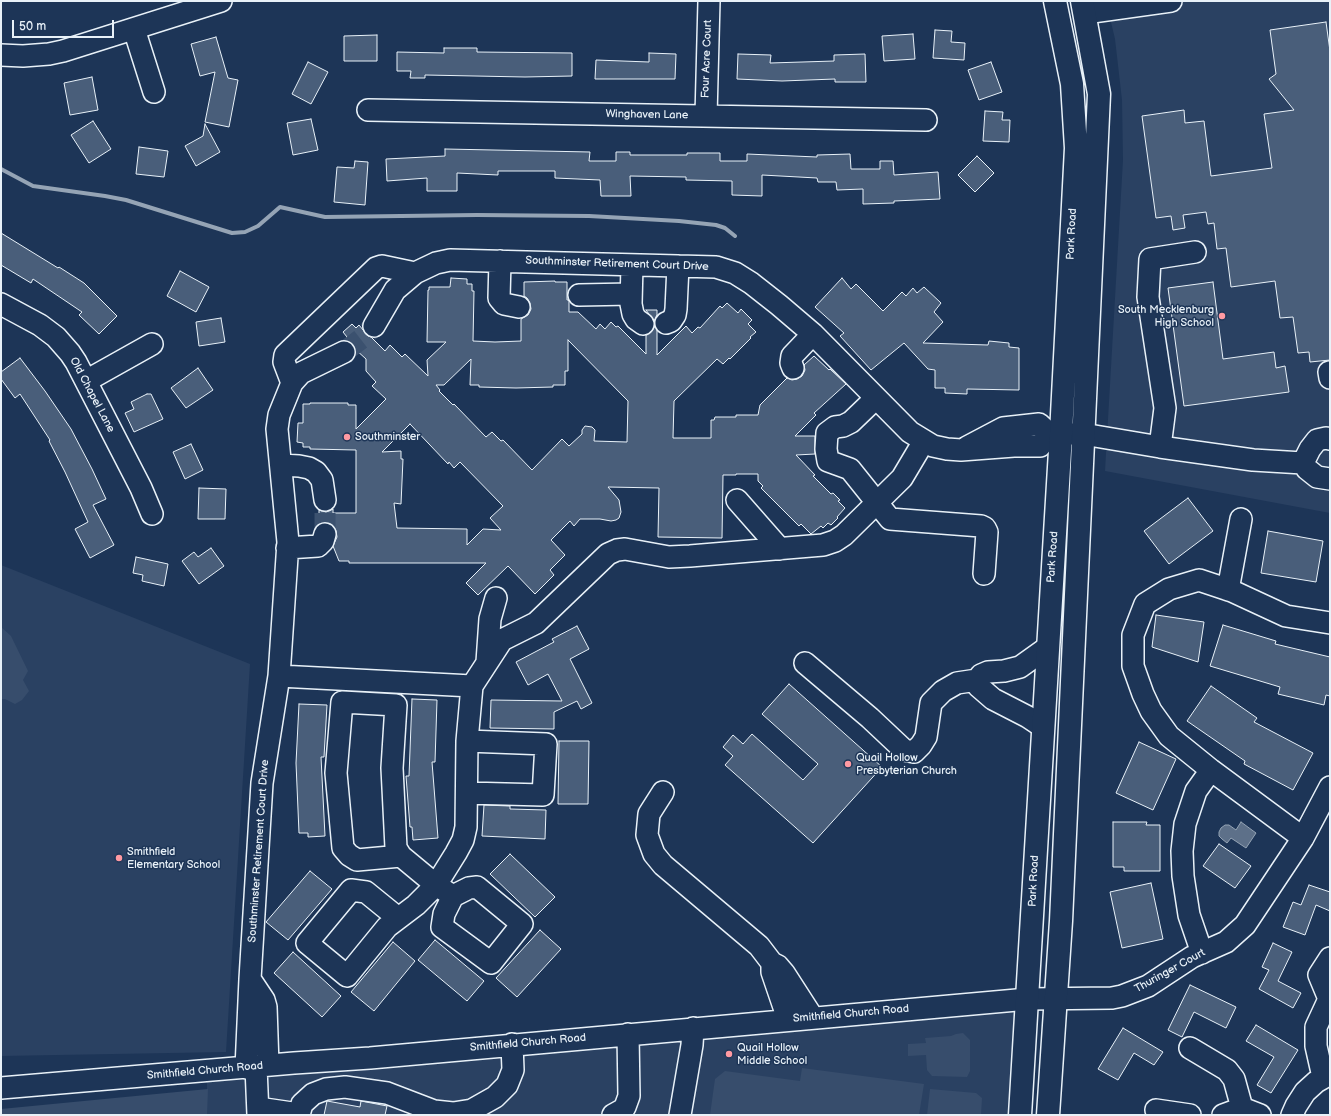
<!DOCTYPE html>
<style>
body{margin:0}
#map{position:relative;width:1331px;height:1116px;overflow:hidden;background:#1d3557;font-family:"Balsamiq Sans",sans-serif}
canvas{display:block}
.frame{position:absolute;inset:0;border:2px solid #e8f1f8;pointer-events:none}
.scale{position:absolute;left:12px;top:20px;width:102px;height:18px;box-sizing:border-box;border:2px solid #e8f1f8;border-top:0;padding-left:5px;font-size:12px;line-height:14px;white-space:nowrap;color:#e8f1f8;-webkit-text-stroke:3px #1d3557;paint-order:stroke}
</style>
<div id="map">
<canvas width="1331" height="1116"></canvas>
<div class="frame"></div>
<div class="scale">50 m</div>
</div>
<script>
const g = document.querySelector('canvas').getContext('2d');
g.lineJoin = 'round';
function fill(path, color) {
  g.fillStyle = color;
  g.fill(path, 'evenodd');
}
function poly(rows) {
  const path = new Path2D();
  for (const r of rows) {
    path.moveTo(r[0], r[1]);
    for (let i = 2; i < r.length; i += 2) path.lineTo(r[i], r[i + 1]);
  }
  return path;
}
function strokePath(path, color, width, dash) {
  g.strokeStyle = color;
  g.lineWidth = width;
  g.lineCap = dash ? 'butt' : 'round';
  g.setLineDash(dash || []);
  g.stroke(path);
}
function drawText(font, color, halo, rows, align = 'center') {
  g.font = font + ' "Balsamiq Sans",sans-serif';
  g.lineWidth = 3;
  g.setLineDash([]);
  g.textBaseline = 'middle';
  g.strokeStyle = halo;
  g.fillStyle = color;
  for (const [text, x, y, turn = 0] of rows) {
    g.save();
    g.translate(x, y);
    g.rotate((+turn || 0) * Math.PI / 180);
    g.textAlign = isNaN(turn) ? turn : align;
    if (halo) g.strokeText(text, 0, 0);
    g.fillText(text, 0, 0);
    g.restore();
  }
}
fill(poly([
 [1106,1,1330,1,1330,513,1105,471,1123,160,1122,100,1115,39],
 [1,565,250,664,226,1052,1,1056],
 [1021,1003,1014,1115,207,1115,207,1076]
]), '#2a4162');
fill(poly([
 [1,627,11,636,28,671,23,680,29,691,22,700,15,704,5,699,1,699],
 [963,1033,970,1040,970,1071,967,1077,932,1076,927,1070,926,1055,908,1056,908,1044,926,1043,925,1038,951,1036,956,1034],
 [802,1068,924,1084,919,1115,710,1115,715,1079,725,1071,800,1081],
 [208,1089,207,1115,1,1115,1,1109],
 [930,1089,976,1093,982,1098,981,1115,927,1115]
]), '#374d6c');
const water = poly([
 [1241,822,1256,833,1246,848,1231,838,1227,843,1222,839,1219,836,1219,832,1221,828,1225,825,1229,825,1236,830,1241,822]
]);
fill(water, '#5d7089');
strokePath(water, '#95a4b5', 1);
strokePath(poly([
 [1,169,33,186,105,196,126,200,232,233,245,232,258,226,280,207,325,217,477,215,589,216,679,221,716,225,725,228,735,236]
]), '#95a4b5', 4);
const building = poly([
 [1326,22,1330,51,1330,360,1310,362,1309,352,1298,353,1293,317,1280,318,1275,281,1231,287,1226,248,1217,249,1214,223,1208,224,1206,212,1183,215,1185,228,1173,230,1171,216,1156,218,1142,116,1184,110,1185,123,1204,121,1211,176,1272,168,1264,114,1294,110,1269,79,1276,74,1270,30,1326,22],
 [935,30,952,31,951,42,965,43,964,60,933,58,935,30],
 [913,34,915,59,884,61,882,36,913,34],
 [377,35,377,61,344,61,344,36,377,35],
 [216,37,228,78,238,80,229,127,205,122,215,72,200,76,191,44,216,37],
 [444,48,477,48,477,52,572,53,572,76,525,77,425,75,425,78,410,78,411,71,397,71,397,52,444,53,444,48],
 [649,53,676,54,675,79,595,79,596,60,649,62,649,53],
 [738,54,771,55,770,63,834,61,834,55,865,54,866,82,835,82,835,79,782,81,737,79,738,54],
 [308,62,328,72,311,104,292,94,308,62],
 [991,62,1002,92,979,100,968,70,991,62],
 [92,77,98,110,70,115,64,83,92,77],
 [985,111,1003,112,1002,120,1010,120,1009,142,983,141,985,111],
 [311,119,318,150,293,155,287,123,311,119],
 [93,121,111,149,89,163,71,135,93,121],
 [205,124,220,152,196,166,185,146,203,136,205,124],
 [139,147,168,151,164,177,136,174,139,147],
 [445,149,590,152,589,161,616,161,616,152,630,152,630,155,687,155,687,153,720,153,720,161,747,161,747,154,817,157,817,155,850,154,851,169,880,169,880,161,893,161,894,175,938,172,940,199,894,201,894,203,863,204,863,189,837,190,836,182,818,182,817,178,762,175,762,196,732,195,732,181,686,180,686,177,630,176,631,196,601,196,600,180,555,178,555,171,498,171,498,175,457,173,457,191,427,191,427,178,387,181,386,159,445,156,445,149],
 [977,156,994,173,975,192,958,175,977,156],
 [355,161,368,162,365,205,334,202,337,167,354,168,355,161],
 [1,233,58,268,59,267,84,283,117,316,99,334,79,315,82,312,33,279,31,283,1,265,1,233],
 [180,271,209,287,196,312,167,296,180,271],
 [451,278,467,279,467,284,472,284,472,291,474,291,473,341,495,342,521,341,521,319,528,315,531,309,530,303,527,298,524,296,524,282,555,281,555,282,567,282,567,300,568,300,569,301,569,312,578,312,596,329,600,324,605,329,611,322,616,327,618,326,646,354,646,335,652,331,655,326,657,330,657,355,686,326,692,333,698,327,700,328,720,306,722,308,727,303,738,313,741,309,752,320,748,324,756,332,750,337,751,338,730,359,729,358,723,364,717,359,674,401,673,438,711,438,711,420,714,420,715,417,736,417,736,415,758,415,760,405,787,378,792,380,797,379,802,376,805,370,804,365,814,356,829,370,830,369,846,384,814,413,816,415,795,436,815,436,815,454,796,455,815,475,813,476,831,494,833,493,840,500,838,501,845,508,837,517,838,518,831,525,828,523,823,528,821,526,811,534,801,524,799,526,761,488,763,486,758,481,758,474,736,474,736,475,723,475,722,538,658,537,659,488,608,487,619,500,621,512,619,518,616,520,611,521,600,519,580,519,574,526,570,521,551,540,565,555,550,570,554,575,535,594,508,566,478,595,466,583,486,563,349,563,349,561,339,561,333,546,337,537,336,531,333,525,329,523,319,524,319,510,326,512,333,509,333,513,356,513,356,450,310,449,310,447,303,447,303,443,297,442,298,423,303,423,303,404,310,404,310,403,348,403,348,405,356,405,356,429,386,399,372,386,376,382,366,371,366,359,355,349,351,342,345,339,347,337,343,332,352,324,356,328,359,325,368,336,371,337,385,351,390,345,402,357,405,354,428,376,427,360,446,342,427,342,428,290,429,290,429,287,450,287,451,278],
 [568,340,628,401,627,442,594,441,595,430,592,427,585,426,582,430,582,434,569,446,562,439,532,470,503,440,501,441,492,432,486,437,454,404,453,405,439,391,440,390,436,385,444,385,471,359,470,385,479,385,479,387,516,388,553,387,553,385,565,385,565,371,568,371,568,340],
 [410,424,448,464,449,462,454,468,460,462,503,506,490,518,501,530,483,529,467,545,467,529,397,528,394,503,401,504,403,459,401,459,401,451,382,452,410,424],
 [842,278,851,289,856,284,883,311,902,292,906,296,913,288,917,293,924,287,941,303,934,312,943,322,923,343,988,345,989,341,1009,343,1009,347,1019,348,1019,390,967,389,967,394,945,393,945,388,935,388,935,370,928,369,904,343,871,370,840,336,844,333,815,307,842,278],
 [1213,282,1223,359,1274,352,1276,368,1285,366,1289,392,1184,406,1168,288,1213,282],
 [646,310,657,310,657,315,654,321,646,310],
 [221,318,225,342,199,346,196,322,221,318],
 [20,358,45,391,71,429,92,469,106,499,93,505,114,545,90,558,75,529,88,522,65,472,49,441,50,440,20,394,15,398,1,379,1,372,20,358],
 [198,368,213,390,186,408,171,388,198,368],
 [147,394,151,394,163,419,134,432,125,413,134,409,131,402,147,394],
 [191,444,203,470,185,479,173,452,191,444],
 [199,488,226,489,225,519,198,519,199,488],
 [1188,498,1213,531,1169,564,1144,531,1188,498],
 [1268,531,1323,541,1316,582,1261,573,1268,531],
 [211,548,224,566,199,584,182,561,194,552,198,557,211,548],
 [136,557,168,564,164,586,142,581,143,575,133,573,136,557],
 [1156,615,1204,622,1198,662,1152,647,1156,615],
 [1223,625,1276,641,1275,644,1330,657,1330,696,1326,695,1324,705,1278,694,1280,687,1210,666,1223,625],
 [577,626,589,649,570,659,592,703,581,709,577,701,554,712,554,729,490,728,491,700,562,701,548,674,528,685,516,662,554,642,552,639,577,626],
 [789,684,882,767,813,843,725,765,733,756,723,747,733,735,743,744,752,734,803,780,818,764,762,714,789,684],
 [1211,686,1257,718,1254,722,1313,753,1293,790,1244,764,1245,761,1187,721,1211,686],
 [412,699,437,700,435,762,432,762,438,838,413,840,412,827,410,827,406,776,409,776,412,699],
 [299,704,327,705,324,757,321,757,325,836,308,837,308,833,299,833,296,763,299,704],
 [559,741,589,741,588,804,558,804,559,741],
 [1139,742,1176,759,1153,810,1116,793,1139,742],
 [484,805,510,806,510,809,546,810,545,839,482,836,484,805],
 [1113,822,1147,822,1146,825,1160,825,1160,871,1124,871,1124,867,1113,867,1113,822],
 [1219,844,1251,866,1235,888,1203,866,1219,844],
 [510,854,555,897,535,917,490,874,510,854],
 [310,871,332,889,288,940,266,922,310,871],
 [1151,883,1163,939,1122,948,1110,892,1151,883],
 [1309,885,1330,892,1330,911,1316,905,1305,935,1283,927,1293,902,1301,905,1309,885],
 [540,930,561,949,517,997,496,978,540,930],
 [435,940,484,981,467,1001,418,960,435,940],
 [393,942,415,961,374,1011,351,992,393,942],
 [1273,943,1292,952,1278,981,1301,993,1293,1008,1259,989,1269,970,1262,967,1273,943],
 [293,952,341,996,322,1017,274,973,293,952],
 [1190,985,1236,1007,1226,1028,1194,1012,1182,1037,1168,1030,1190,985],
 [1256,1025,1298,1050,1271,1093,1257,1085,1274,1057,1246,1041,1256,1025],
 [1123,1028,1163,1052,1154,1065,1134,1053,1118,1080,1098,1069,1123,1028],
 [327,1101,360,1107,361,1101,387,1106,385,1115,324,1115,327,1101]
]);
fill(building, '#495e7a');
strokePath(building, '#e8f1f8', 1);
strokePath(poly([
 [344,352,361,339,374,326],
 [325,534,325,500]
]), '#3b516f', 21, [21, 10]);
const minor = poly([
 [1085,13,1171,1],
 [134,29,154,92],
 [1,55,23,56,49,54,63,51,221,1],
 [368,110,926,120],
 [706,116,709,1],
 [500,261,499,298,504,304,519,307],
 [632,265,631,304,633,314,636,319,643,324],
 [415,273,436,263,450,260,716,267,735,273,751,283,779,305,813,334,910,432,933,446,947,449,961,450,1014,446,1040,446,1050,434],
 [579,295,631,294],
 [1,304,40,325,56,337,70,353,76,362,141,488,152,514],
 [666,323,671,321,675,315,676,309,678,266],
 [344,352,301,373,292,383,284,362,285,355,376,268,382,266,415,273,395,290,374,326],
 [793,368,791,363,792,356,813,334],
 [1329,372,1330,378],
 [86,381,152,344],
 [876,398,851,422,843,426,835,427,827,433,826,449,828,461,850,469,890,519,981,526,985,528,987,532,984,574],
 [967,447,1003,428,1039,424,1050,434,1083,434,1160,447,1253,460,1303,463],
 [1160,447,1165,408,1148,297,1150,259,1195,252],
 [1303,463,1310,449,1317,440,1326,438,1330,439],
 [1303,463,1307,469,1317,477,1330,479],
 [281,465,299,466,309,468,316,472,322,480,325,500],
 [737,500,780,549],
 [287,548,318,546,323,541,325,534],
 [1228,590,1241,519],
 [487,662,490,619,496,598],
 [805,663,870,718,904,750,914,752,921,745,926,737,931,703,943,691,957,683,977,680],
 [279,676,472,686,502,640,536,623,608,554,617,550,625,549,669,557,690,556,823,545,835,541,844,535,902,478,924,441],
 [1043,727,1028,717,993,699,978,686,977,680,981,675,988,672,1004,671,1020,667,1048,647],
 [663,792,649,814,647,835,654,854,663,865,759,946,772,963],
 [467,793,543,795,546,744,467,741],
 [1303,838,1211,770,1169,736,1151,711,1143,694,1133,666,1133,635,1145,604,1169,589,1199,580,1232,591,1286,616,1330,623],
 [401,856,357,860,349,855,343,848,336,773,342,702,396,705,392,768,396,848,401,856,436,885,453,896,469,888,477,887,522,924,491,963,442,927,444,914,453,896],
 [398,918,366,892,351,890,307,943,347,976,387,927,416,905,436,885,456,853,463,840,466,827,467,741,472,686],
 [1202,953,1189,915,1183,876,1182,851,1185,824,1196,791,1211,770],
 [250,979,262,783,279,676,288,542,277,429,279,415,292,383],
 [788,1019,772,972,772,963,778,966,784,973,813,1018],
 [1190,1048,1227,1070,1234,1079,1242,1108,1260,1115],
 [256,1067,258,1115],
 [246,1068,250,979,264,1000,266,1007,268,1065],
 [1323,1077,1316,1046,1316,1027,1329,999,1319,975,1330,958],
 [1,1088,294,1063,370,1058,1028,999,1112,998,1122,996,1148,986,1192,957,1226,942,1245,925,1303,838,1330,787],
 [258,1108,299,1114],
 [1156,1110,1190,1115],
 [299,1115,302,1104,313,1094,326,1089,345,1087,387,1093,434,1111,453,1113,472,1110,495,1097,507,1085,513,1070,512,1044],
 [613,1115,622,1110,625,1107,629,1096,628,1034],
 [680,1115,692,1045,693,1028],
 [1223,1115,1242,1108],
 [1292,1115,1296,1106,1305,1092,1316,1082,1330,1074]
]);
const major = poly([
 [1020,1115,1061,434,1076,148,1072,84,1055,1],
 [1048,1115,1061,921,1099,94,1082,1]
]);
strokePath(minor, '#e8f1f8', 24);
strokePath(major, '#e8f1f8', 25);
strokePath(minor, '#1d3557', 21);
strokePath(major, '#1d3557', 22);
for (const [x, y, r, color] of [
 [1222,316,4,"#ff9aa2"],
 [347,437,4,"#ff9aa2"],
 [848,764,4,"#ff9aa2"],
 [119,858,4,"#ff9aa2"],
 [729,1054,4,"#ff9aa2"]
]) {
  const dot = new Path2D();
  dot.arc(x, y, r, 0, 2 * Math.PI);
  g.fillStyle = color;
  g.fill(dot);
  strokePath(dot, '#1d3557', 1.5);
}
drawText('11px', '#e8f1f8', '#1d3557', [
 ["Four Acre Court",707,59,-88],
 ["Winghaven Lane",647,115,1],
 ["Park Road",1072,234,-87],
 ["Southminster Retirement Court Drive",617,264,2],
 ["Old Chapel Lane",92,395,62],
 ["Park Road",1053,557,-86],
 ["Southminster Retirement Court Drive",259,851,-86],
 ["Park Road",1034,881,-87],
 ["Thuringer Court",1170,971,-29],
 ["Smithfield Church Road",851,1014,-5],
 ["Smithfield Church Road",528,1043,-5],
 ["Smithfield Church Road",205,1071,-5]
]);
drawText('11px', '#e8f1f8', '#1d3557', [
 ["South Mecklenburg",1214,310,"right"],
 ["High School",1214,323,"right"],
 ["Southminster",355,437],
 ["Quail Hollow",856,758],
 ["Presbyterian Church",856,771],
 ["Smithfield",127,852],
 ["Elementary School",127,865],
 ["Quail Hollow",737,1048],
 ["Middle School",737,1061]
], 'left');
</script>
